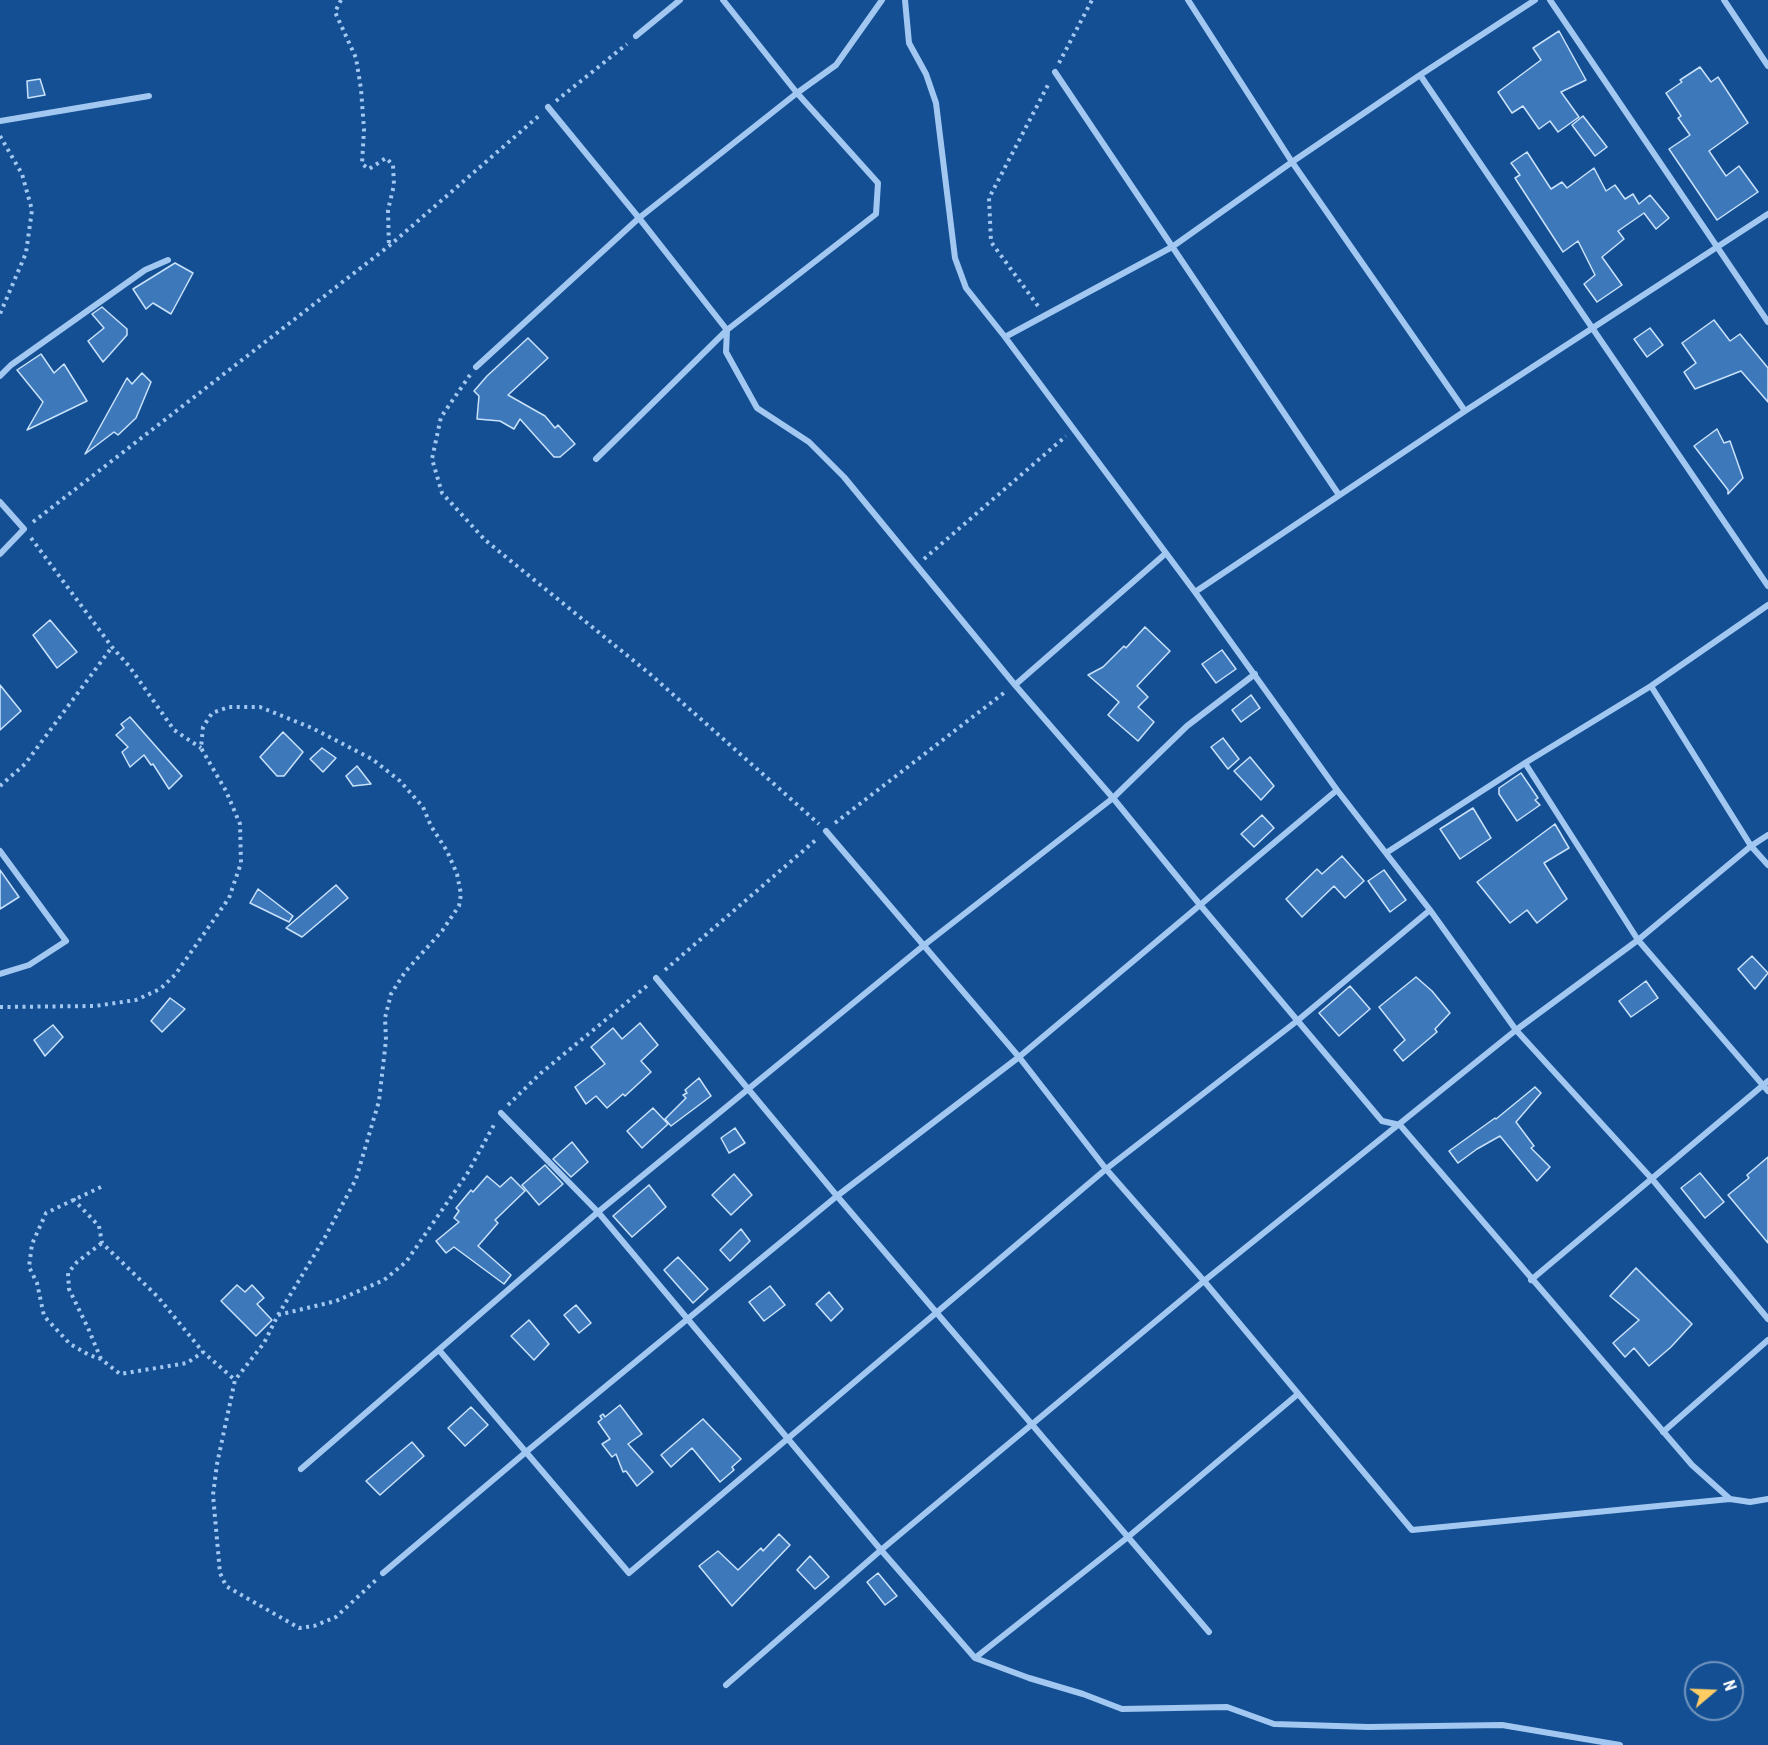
<!DOCTYPE html>
<style>
body{margin:0}
#map{position:relative;width:1768px;height:1745px;overflow:hidden;background:#144f93;font-family:"Roboto Condensed",sans-serif}
canvas{display:block}
.north{position:absolute;left:1684px;top:1661px;width:60px;height:60px;box-sizing:border-box;background:#144f93;border:2px solid #7295be;border-radius:50%;rotate:71deg;font-size:16px;font-weight:700;line-height:24px;text-align:center;color:#fff}
.north::after{content:'';display:block;margin:auto;width:21px;height:27px;background:#ffcd63;clip-path:polygon(50% 0,100% 100%,50% 72%,0 100%)}
</style>
<div id="map">
<canvas width="1768" height="1745"></canvas>
<div class="north">N</div>
</div>
<script>
const g = document.querySelector('canvas').getContext('2d');
g.lineJoin = 'round';
function fill(path, color) {
  g.fillStyle = color;
  g.fill(path, 'evenodd');
}
function poly(rows) {
  const path = new Path2D();
  for (const r of rows) {
    path.moveTo(r[0], r[1]);
    for (let i = 2; i < r.length; i += 2) path.lineTo(r[i], r[i + 1]);
  }
  return path;
}
function strokePath(path, color, width, dash) {
  g.strokeStyle = color;
  g.lineWidth = width;
  g.lineCap = dash ? 'butt' : 'round';
  g.setLineDash(dash || []);
  g.stroke(path);
}
const building = poly([
 [1559,31,1586,80,1561,92,1579,117,1558,132,1550,121,1539,129,1523,106,1512,113,1498,92,1541,60,1533,48,1559,31],
 [1700,67,1711,82,1718,77,1748,123,1709,151,1726,176,1739,166,1758,192,1717,220,1669,149,1690,135,1678,118,1681,116,1666,93,1682,82,1680,80,1700,67],
 [40,79,45,95,28,98,27,81,40,79],
 [1583,116,1607,147,1595,156,1572,125,1583,116],
 [1527,152,1551,189,1562,182,1567,188,1594,168,1606,191,1615,185,1625,199,1633,194,1639,204,1650,195,1669,218,1656,229,1644,213,1618,231,1624,239,1602,257,1622,285,1597,302,1584,284,1595,275,1578,241,1563,252,1515,178,1520,175,1511,163,1527,152],
 [175,263,193,273,171,314,153,303,146,309,133,289,175,263],
 [102,307,127,329,127,335,103,362,88,341,104,328,92,314,102,307],
 [1714,320,1730,341,1740,334,1768,368,1768,402,1741,371,1695,389,1684,372,1696,363,1682,343,1714,320],
 [1650,328,1663,345,1647,357,1634,339,1650,328],
 [528,338,548,358,508,395,545,416,555,428,558,425,575,444,560,457,554,457,520,419,514,429,500,421,477,419,479,396,474,391,487,376,528,338],
 [41,354,54,373,64,364,87,401,27,430,43,402,17,370,41,354],
 [142,373,151,382,136,418,118,435,114,432,85,454,127,378,132,384,142,373],
 [1717,429,1724,443,1730,441,1743,478,1728,494,1728,490,1694,446,1717,429],
 [50,620,77,652,57,668,33,635,50,620],
 [1145,627,1170,651,1137,686,1148,697,1138,707,1154,722,1138,741,1108,715,1119,702,1088,675,1103,667,1124,646,1126,648,1145,627],
 [1222,650,1236,669,1216,683,1202,664,1222,650],
 [0,685,21,711,0,730,0,685],
 [1251,695,1260,708,1241,722,1232,710,1251,695],
 [130,717,182,776,169,789,153,764,151,765,144,755,130,767,122,752,128,747,116,735,124,728,121,724,130,717],
 [283,732,303,752,284,776,277,776,260,757,283,732],
 [1223,738,1239,759,1228,769,1211,747,1223,738],
 [322,748,336,758,323,772,310,759,322,748],
 [1250,757,1274,786,1261,800,1234,771,1250,757],
 [357,766,371,784,353,786,346,776,357,766],
 [1521,773,1538,798,1535,800,1540,805,1517,821,1499,794,1499,788,1521,773],
 [1473,808,1491,838,1460,859,1440,829,1473,808],
 [1262,815,1274,828,1254,847,1241,834,1262,815],
 [1555,824,1569,848,1544,863,1567,899,1537,923,1527,910,1510,923,1477,882,1555,824],
 [1342,856,1364,881,1345,898,1334,886,1302,917,1286,899,1317,869,1322,874,1342,856],
 [0,870,19,897,0,909,0,870],
 [1384,870,1406,900,1390,912,1368,881,1384,870],
 [336,885,348,898,302,937,286,928,336,885],
 [258,889,293,916,289,922,250,903,258,889],
 [1752,956,1768,973,1755,989,1738,969,1752,956],
 [1416,977,1432,991,1450,1013,1435,1029,1437,1032,1403,1061,1394,1050,1405,1040,1379,1007,1416,977],
 [1646,981,1658,998,1631,1017,1619,1001,1646,981],
 [1350,986,1370,1009,1339,1036,1319,1013,1350,986],
 [170,998,185,1009,162,1032,151,1021,170,998],
 [640,1023,658,1045,641,1061,651,1072,625,1096,623,1094,607,1108,596,1096,586,1104,575,1087,605,1064,591,1047,613,1028,622,1039,640,1023],
 [53,1025,63,1037,45,1056,34,1040,53,1025],
 [699,1078,711,1096,671,1126,665,1119,686,1098,683,1095,687,1093,685,1090,699,1078],
 [1535,1087,1541,1093,1516,1122,1534,1146,1531,1148,1550,1167,1537,1181,1500,1136,1477,1149,1458,1163,1449,1151,1495,1118,1496,1119,1535,1087],
 [653,1108,668,1124,642,1148,627,1131,653,1108],
 [735,1128,745,1143,729,1153,721,1138,735,1128],
 [572,1142,588,1162,571,1177,553,1159,572,1142],
 [1768,1157,1768,1243,1728,1195,1749,1178,1747,1175,1768,1157],
 [545,1165,563,1184,539,1205,522,1185,545,1165],
 [1700,1173,1724,1202,1705,1218,1681,1188,1700,1173],
 [734,1174,752,1195,731,1215,712,1195,734,1174],
 [487,1176,500,1187,511,1177,525,1191,495,1220,498,1223,478,1246,511,1275,504,1284,454,1247,446,1253,436,1241,459,1222,454,1218,459,1211,456,1208,471,1190,473,1192,487,1176],
 [649,1185,666,1207,632,1237,613,1216,649,1185],
 [741,1229,750,1241,730,1261,720,1250,741,1229],
 [678,1257,708,1289,693,1303,664,1270,678,1257],
 [1636,1268,1692,1324,1671,1347,1649,1366,1634,1348,1625,1357,1613,1343,1639,1320,1610,1296,1636,1268],
 [237,1285,245,1292,252,1285,264,1298,257,1304,272,1320,256,1336,221,1301,237,1285],
 [770,1286,785,1305,764,1321,749,1302,770,1286],
 [829,1292,843,1309,831,1321,816,1304,829,1292],
 [576,1305,591,1323,579,1333,564,1315,576,1305],
 [529,1320,549,1344,534,1360,511,1336,529,1320],
 [620,1405,642,1434,628,1444,653,1472,637,1486,626,1471,623,1472,616,1454,612,1457,602,1444,610,1439,598,1422,602,1419,600,1416,603,1414,605,1417,620,1405],
 [471,1407,488,1425,465,1446,448,1428,471,1407],
 [703,1419,741,1459,732,1467,734,1470,720,1482,692,1448,671,1467,661,1455,703,1419],
 [412,1442,424,1456,380,1495,366,1481,412,1442],
 [779,1534,790,1545,732,1606,699,1566,718,1551,738,1570,761,1548,763,1551,779,1534],
 [810,1556,829,1577,815,1589,797,1570,810,1556],
 [878,1573,897,1596,885,1605,867,1582,878,1573]
]);
fill(building, '#3d78bb');
strokePath(building, '#c9e2fc', 1.5);
strokePath(poly([
 [341,0,335,12,356,58,361,89,364,129,362,164,369,169,386,158,393,165,394,185,388,210,389,246],
 [1059,63,1092,0],
 [556,101,627,44],
 [0,136,22,174,32,210,26,253,0,314],
 [1038,306,991,242,989,198,1049,83],
 [470,375,441,417,432,459,442,493,485,540,650,674,819,824],
 [33,522,389,246,541,114],
 [31,538,112,647,129,666,174,730,201,748],
 [924,559,1066,436],
 [0,786,25,764,112,647],
 [835,823,1005,692],
 [665,970,818,838],
 [0,1007,95,1006,136,1000,160,989,175,975,229,898,241,863,240,824,226,791,201,748,203,727,212,713,229,707,260,707,312,728,372,759,400,781,423,807,431,826,447,851,457,874,461,894,459,906,442,931,405,972,391,994,385,1018,386,1040,379,1101,356,1179,324,1239,278,1315,264,1343,235,1380,217,1464,213,1495,220,1573,226,1586,299,1628,314,1626,336,1617,376,1580],
 [508,1105,541,1073,648,985],
 [101,1187,46,1213,32,1244,29,1267,37,1283,44,1316,70,1344,89,1355,101,1359,120,1374,187,1363,203,1352],
 [73,1199,99,1226,102,1243,158,1297,203,1352,235,1380],
 [278,1315,336,1301,384,1280,406,1262,467,1174,495,1123],
 [101,1359,88,1328,69,1289,68,1273,77,1262,102,1243]
]), '#a2c8f2', 4, [3, 4.5]);
strokePath(poly([
 [905,0,909,43,926,74,936,103,955,258,966,288,1005,337,1195,592,1337,790,1430,910,1516,1030,1652,1179,1768,1319],
 [1188,0,1292,162,1465,411],
 [1550,0,1768,322],
 [1724,0,1768,66],
 [636,36,680,0],
 [1055,72,1339,495],
 [1420,75,1768,586],
 [548,107,639,218,727,330,726,352,757,408,809,442,844,477,1015,685,1113,798,1201,906,1382,1121,1400,1125,1692,1465,1730,1499,1750,1502,1768,1499],
 [0,121,149,96],
 [1005,337,1172,247,1292,162,1420,75,1535,0],
 [476,367,639,218,797,93,836,65,882,0],
 [0,376,11,365,145,270,168,260],
 [596,459,727,330,876,214,878,183,797,93,723,0],
 [0,502,24,529,0,554],
 [1195,592,1465,411,1768,214],
 [1015,685,1165,554],
 [1651,686,1751,846,1768,865],
 [1525,763,1638,940,1768,1091],
 [826,831,1019,1057,1106,1169,1204,1281,1412,1530,1730,1499],
 [0,851,66,941,29,965,0,974],
 [1386,853,1525,763,1651,686,1768,605],
 [656,978,837,1196,1209,1632],
 [501,1113,598,1212,881,1550,975,1658,1029,1678,1083,1694,1122,1709,1227,1707,1274,1724,1368,1727,1502,1725,1620,1745],
 [1531,1280,1768,1081],
 [439,1350,629,1573,1106,1169,1297,1021,1430,910],
 [1663,1432,1768,1340],
 [301,1469,598,1212,923,946,1113,798,1187,726,1255,674],
 [383,1573,526,1452,837,1196,1019,1057,1337,790],
 [975,1658,1128,1537,1298,1394],
 [726,1685,881,1550,1204,1281,1516,1030,1638,940,1751,846,1768,835]
]), '#a2c8f2', 6);
</script>
